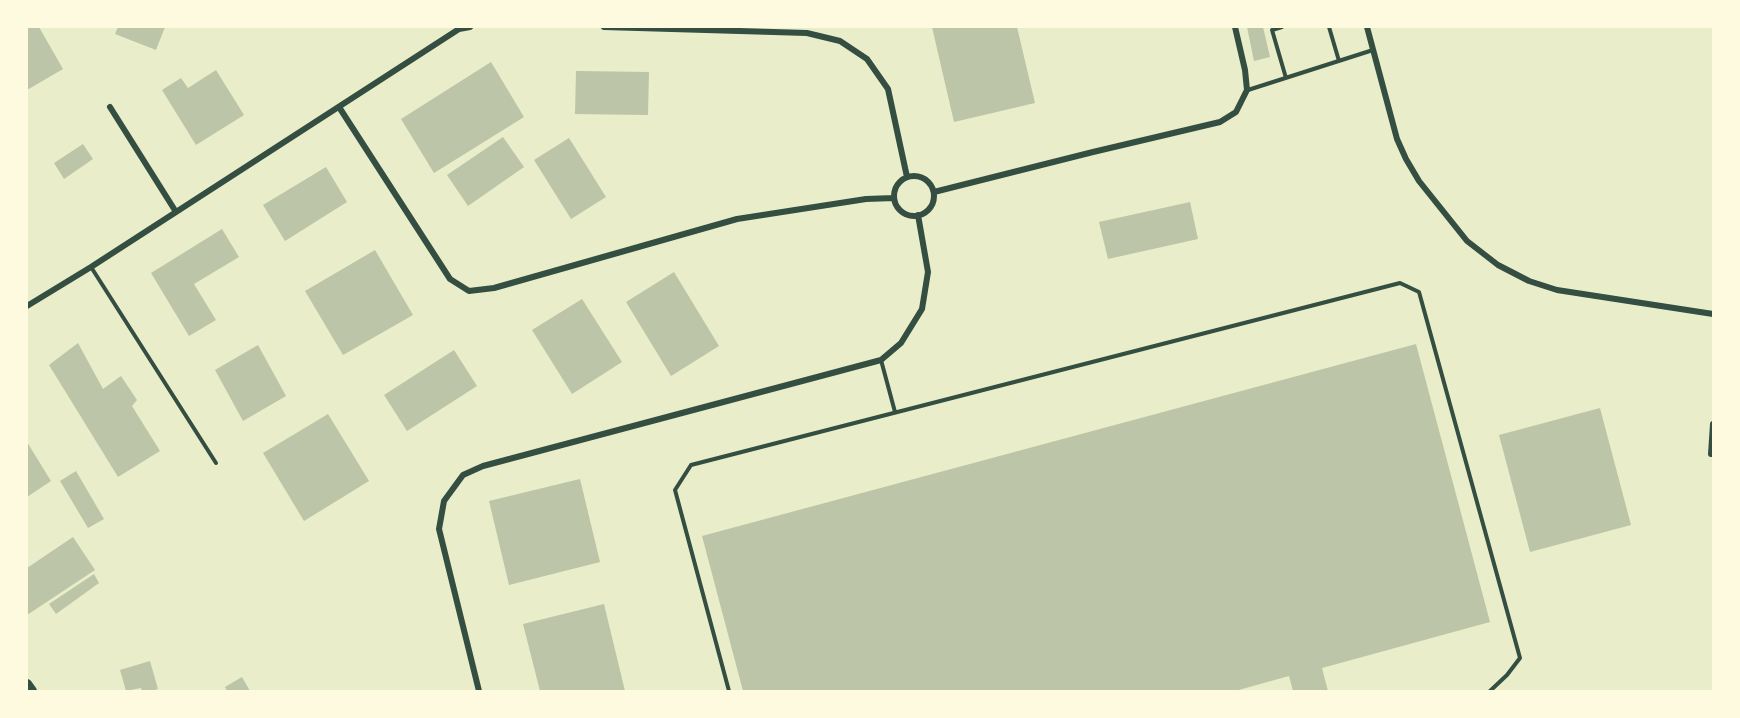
<!DOCTYPE html>
<style>
body{margin:0}
#map{position:relative;width:1740px;height:718px;overflow:hidden;background:#e9edc9;font-family:"Source Sans 3",sans-serif}
canvas{display:block}
.frame{position:absolute;inset:0;border:28px solid #fefae0;pointer-events:none}
</style>
<div id="map">
<canvas width="1740" height="718"></canvas>
<div class="frame"></div>
</div>
<script>
const g = document.querySelector('canvas').getContext('2d');
g.lineJoin = 'round';
function fill(path, color) {
  g.fillStyle = color;
  g.fill(path, 'evenodd');
}
function poly(rows) {
  const path = new Path2D();
  for (const r of rows) {
    if (r.length === 3) {
      path.moveTo(r[0] + r[2], r[1]);
      path.arc(r[0], r[1], r[2], 0, 2 * Math.PI);
      continue;
    }
    path.moveTo(r[0], r[1]);
    for (let i = 2; i < r.length; i += 2) path.lineTo(r[i], r[i + 1]);
  }
  return path;
}
function strokePath(path, color, width, dash) {
  g.strokeStyle = color;
  g.lineWidth = width;
  g.lineCap = dash ? 'butt' : 'round';
  g.setLineDash(dash || []);
  g.stroke(path);
}
fill(poly([
 [27,27,39,27,63,69,27,90],
 [118,27,165,27,156,50,115,34],
 [932,27,1017,27,1035,103,954,122],
 [1247,27,1263,27,1270,57,1254,61],
 [491,62,524,117,434,173,401,119],
 [216,70,244,115,196,145,162,90,181,78,188,88],
 [576,71,649,72,648,115,575,114],
 [503,137,524,167,468,206,447,175],
 [569,138,606,197,571,219,534,160],
 [83,144,93,159,64,179,54,163],
 [326,167,347,202,285,241,263,205],
 [1190,202,1198,239,1108,259,1099,222],
 [222,229,239,257,194,284,216,320,189,336,151,273],
 [375,250,413,315,343,355,305,291],
 [674,272,719,346,671,376,626,302],
 [582,299,622,362,572,394,532,330],
 [78,343,103,389,121,376,137,400,132,406,160,451,118,477,49,365],
 [1416,344,1490,622,1322,668,1328,691,1293,691,1289,676,1235,691,743,691,702,536],
 [258,345,286,396,243,421,215,370],
 [454,350,477,386,407,431,384,395],
 [1600,408,1631,525,1530,552,1499,435],
 [328,414,369,481,304,521,263,453],
 [27,442,51,481,27,497],
 [76,471,104,519,88,528,60,481],
 [580,479,600,562,509,585,489,501],
 [73,537,95,570,27,615,27,568],
 [94,574,99,583,56,614,49,604],
 [604,604,625,691,540,691,523,624],
 [150,661,158,689,151,691,142,691,141,688,126,691,120,670],
 [242,677,250,691,227,691,225,687]
]), '#bcc5a7');
strokePath(poly([
 [1282,27,1272,30,1286,78],
 [1329,27,1339,61],
 [1248,90,1373,50],
 [91,267,216,463],
 [881,360,895,412],
 [729,691,675,490,691,465,1400,283,1419,292,1520,658,1507,675,1490,691]
]), '#344e41', 4);
strokePath(poly([
 [604,27,807,33,840,41,867,59,888,89,907,177],
 [1367,27,1397,139,1406,159,1419,181,1467,241,1498,265,1529,281,1557,290,1713,314],
 [110,107,176,212],
 [339,107,450,279,469,291,494,288,737,219,866,199,894,198],
 [914,196,20],
 [934,192,1093,152,1220,122,1236,112,1247,90,1245,70,1235,27],
 [27,306,91,267,459,29,470,27],
 [1711,454,1713,424],
 [479,691,439,529,444,501,463,475,483,466,881,360,901,343,922,309,928,272,918,215]
]), '#344e41', 6);
strokePath(poly([
 [27,684,32,691]
]), '#344e41', 10);
</script>
